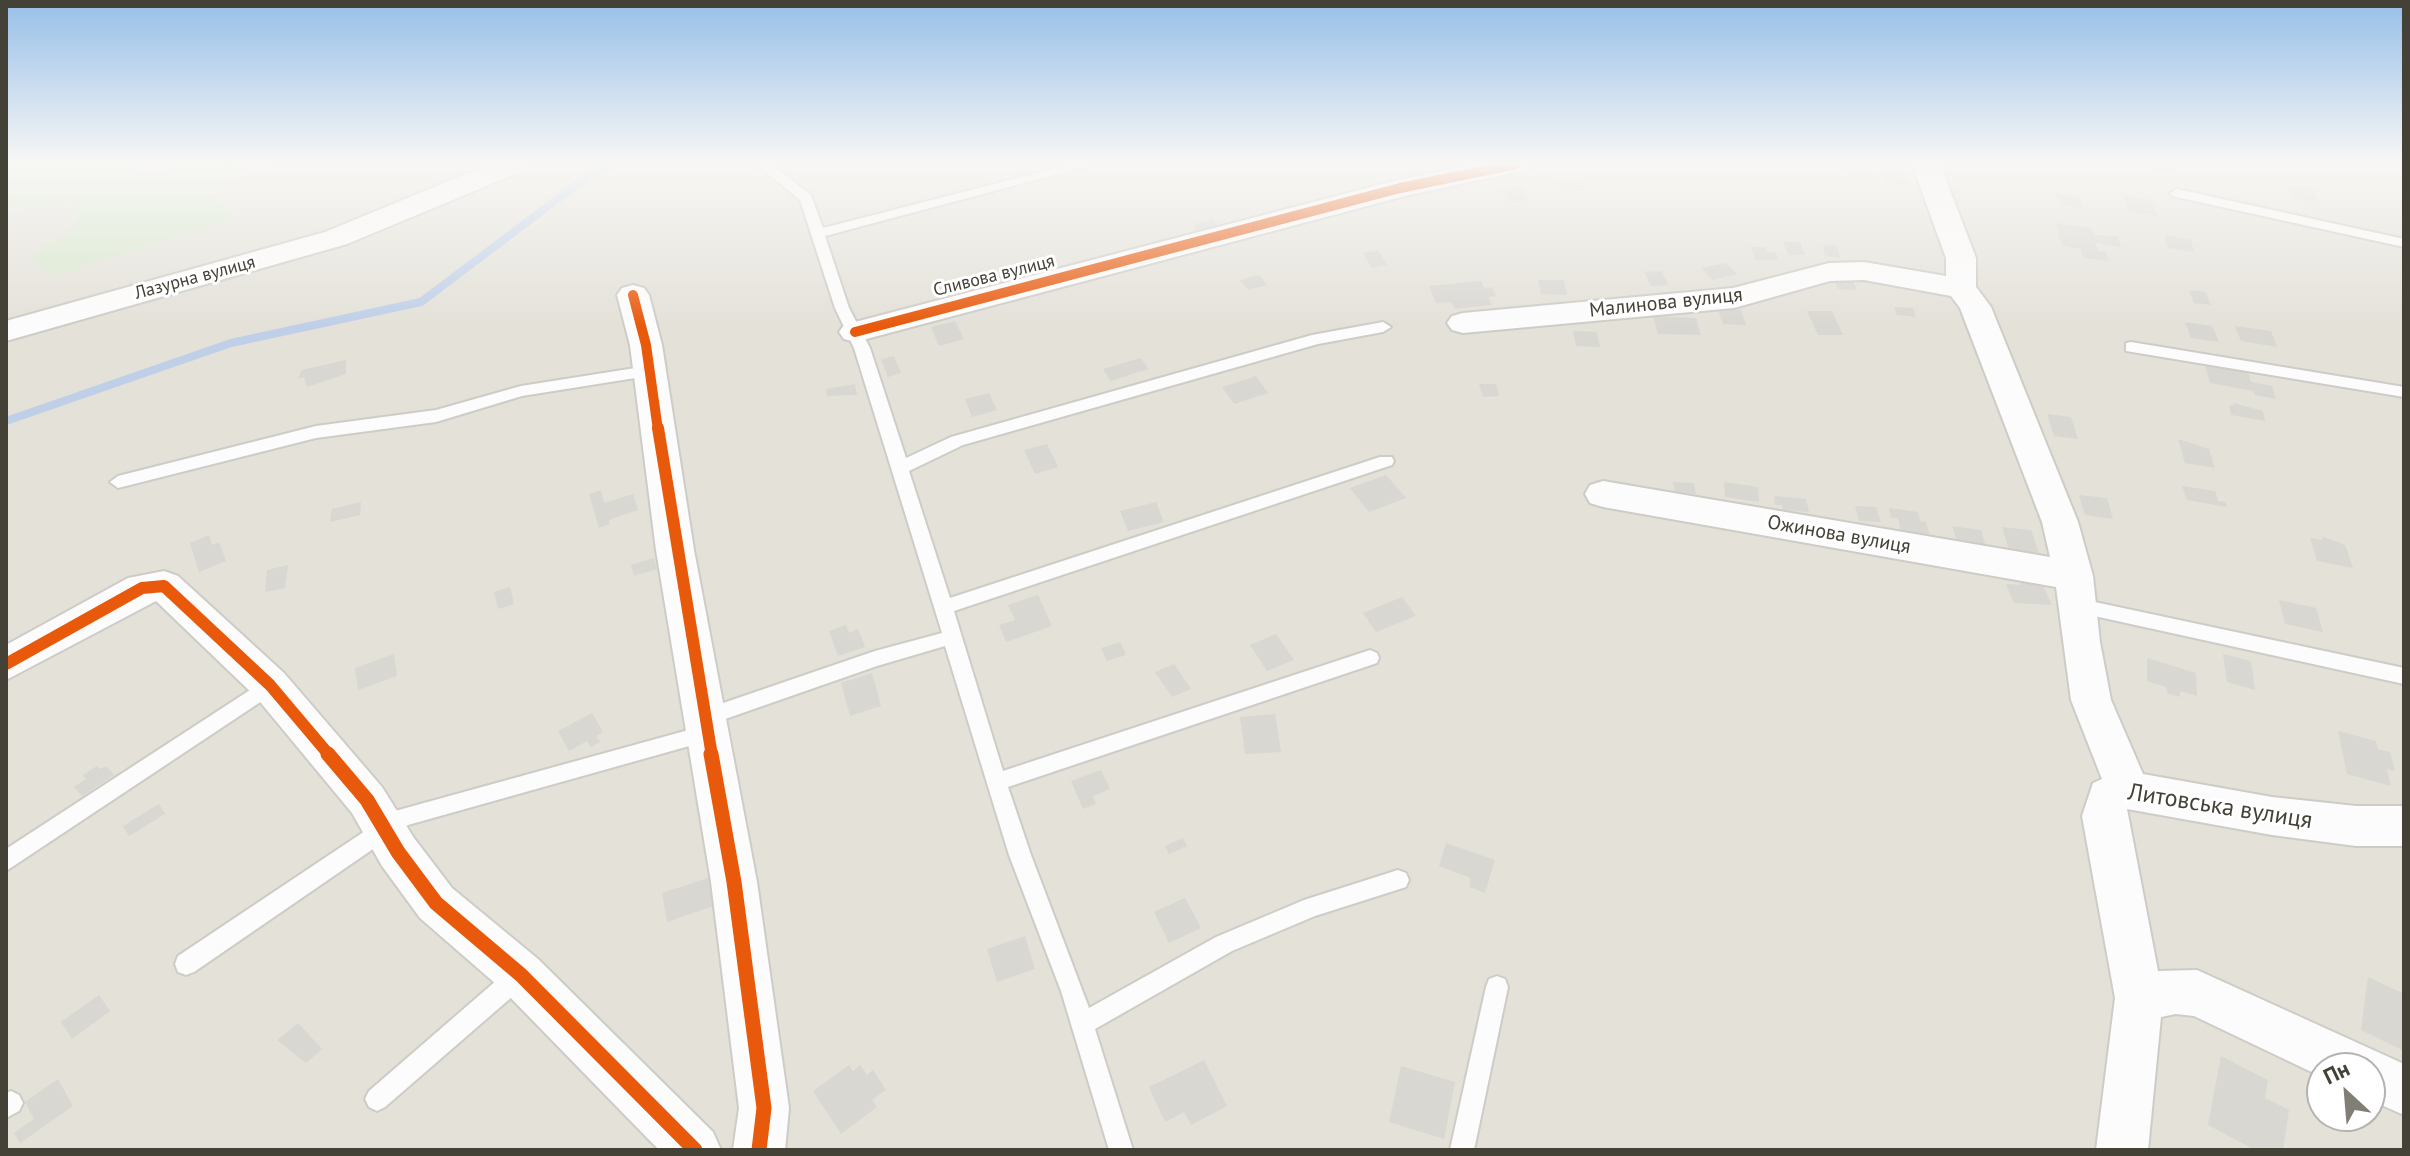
<!DOCTYPE html>
<meta charset="utf-8">
<style>
body{margin:0}
#map{position:relative;width:2410px;height:1156px;overflow:hidden;background:#efeee9;font-family:"PT Sans",sans-serif}
canvas{display:block}
.frame{position:absolute;inset:0;border:8px solid #444137;pointer-events:none}
.north{position:absolute;left:2306px;top:1052px;width:80px;height:80px;box-sizing:border-box;background:#fff;border:2px solid #b4b3af;border-radius:50%;rotate:334deg;font-size:22px;font-weight:700;line-height:32px;text-align:center;color:#444137}
.north::after{content:'';display:block;margin:auto;width:28px;height:36px;background:#807e75;clip-path:polygon(50% 0,100% 100%,50% 72%,0 100%)}
</style>
<div id="map">
<canvas width="2410" height="1156"></canvas>
<div class="frame"></div>
<div class="north">Пн</div>
</div>
<script>
const g = document.querySelector('canvas').getContext('2d');
g.lineJoin = 'round';
function fill(path, color) {
  g.fillStyle = color;
  g.fill(path, 'evenodd');
}
function poly(rows) {
  const path = new Path2D();
  for (const r of rows) {
    path.moveTo(r[0], r[1]);
    for (let i = 2; i < r.length; i += 2) path.lineTo(r[i], r[i + 1]);
  }
  return path;
}
function strokePath(path, color, width, dash) {
  g.strokeStyle = color;
  g.lineWidth = width;
  g.lineCap = dash ? 'butt' : 'round';
  g.setLineDash(dash || []);
  g.stroke(path);
}
function drawText(font, color, halo, rows, align = 'center') {
  g.font = font + ' "PT Sans",sans-serif';
  g.lineWidth = 6;
  g.setLineDash([]);
  g.textBaseline = 'middle';
  g.strokeStyle = halo;
  g.fillStyle = color;
  for (const [text, x, y, turn = 0] of rows) {
    g.save();
    g.translate(x, y);
    g.rotate((+turn || 0) * Math.PI / 180);
    g.textAlign = isNaN(turn) ? turn : align;
    if (halo) g.strokeText(text, 0, 0);
    g.fillText(text, 0, 0);
    g.restore();
  }
}
fill(poly([
 [265,164,2404,164,2404,1150,6,1150,6,210,68,202,79,210,72,227,29,258,55,275,239,217,206,191],
 [2322,1068,2370,1068,2370,1116,2322,1116]
]), '#e3e1d8');
fill(poly([
 [6,164,134,164,141,171,160,171,178,164,266,166,207,191,239,218,55,275,28,258,72,227,79,210,68,202,6,210]
]), '#d7e7cc');
strokePath(poly([
 [6,421,231,343,421,302,588,176,611,164]
]), '#bfcfe8', 8);
fill(poly([
 [2152,164,2176,164,2177,175,2155,173],
 [1847,167,1871,169,1873,179,1848,176],
 [1881,170,1905,172,1910,185,1885,183],
 [1577,179,1588,189,1561,191,1555,181],
 [2287,184,2314,189,2318,202,2291,198],
 [1522,188,1529,200,1511,202,1503,190],
 [2056,193,2079,196,2083,208,2060,205],
 [2124,196,2151,200,2157,216,2129,212],
 [1212,219,1223,230,1203,237,1193,225],
 [2056,223,2091,228,2094,235,2118,236,2121,247,2096,243,2098,251,2106,252,2108,261,2083,258,2081,249,2062,246],
 [2164,235,2191,240,2194,252,2168,248],
 [1783,242,1800,242,1805,255,1789,255],
 [1823,245,1838,246,1840,258,1825,256],
 [1750,247,1765,247,1767,252,1775,252,1778,260,1756,260],
 [1378,250,1387,265,1372,268,1363,253],
 [1726,263,1737,274,1712,280,1702,268],
 [1661,271,1669,285,1651,286,1644,272],
 [1259,275,1267,285,1248,290,1240,280],
 [1538,280,1564,280,1567,295,1541,294],
 [1834,280,1853,281,1857,290,1838,289],
 [1481,281,1484,288,1492,287,1496,296,1488,297,1492,305,1455,309,1451,302,1436,303,1429,286],
 [2189,290,2205,292,2211,305,2194,303],
 [1894,307,1913,308,1916,317,1897,315],
 [1718,310,1741,310,1746,325,1723,324],
 [1807,311,1832,311,1843,335,1818,335],
 [1653,316,1696,318,1701,335,1658,334],
 [955,321,964,339,939,346,931,327],
 [2185,322,2212,326,2219,342,2191,338],
 [2235,326,2271,331,2277,347,2241,341],
 [1573,331,1597,332,1600,347,1576,346],
 [894,356,901,373,888,377,881,359],
 [1141,358,1148,369,1111,381,1103,369],
 [346,360,346,374,307,387,304,377,298,379,302,370],
 [2205,365,2248,372,2251,382,2272,386,2276,399,2255,395,2253,391,2210,383],
 [1256,376,1268,393,1234,404,1222,387],
 [855,384,857,395,827,396,826,389],
 [1479,384,1496,384,1499,396,1483,397],
 [989,393,997,410,972,417,965,399],
 [2233,403,2263,411,2265,421,2231,415,2229,405,2234,406],
 [2047,414,2071,417,2078,439,2054,436],
 [2178,439,2209,449,2215,468,2185,463],
 [1047,444,1058,467,1035,474,1024,450],
 [1386,475,1406,498,1369,512,1350,488],
 [1673,482,1694,483,1696,494,1675,492],
 [1724,482,1758,487,1759,502,1725,497],
 [2182,486,2215,491,2218,501,2225,502,2227,507,2187,500],
 [601,490,604,503,633,494,638,510,609,520,610,524,599,528,589,494],
 [2079,495,2107,498,2113,519,2085,515],
 [1774,496,1806,499,1809,512,1783,510,1782,505,1775,505],
 [361,502,360,515,330,522,332,509],
 [1156,502,1164,522,1128,531,1120,511],
 [1855,506,1876,507,1881,522,1859,521],
 [1889,508,1918,512,1920,521,1926,522,1930,537,1901,534,1898,518,1891,518],
 [1952,526,1981,530,1987,551,1960,548],
 [2002,527,2031,530,2039,553,2009,550],
 [209,535,212,545,219,542,226,561,199,572,190,543],
 [2321,536,2345,545,2353,568,2317,561,2310,538,2323,540],
 [654,558,657,569,634,576,631,565],
 [288,565,285,588,265,592,267,570],
 [2018,579,2040,580,2052,605,2014,603,2006,584,2021,585],
 [510,587,514,604,498,609,494,592],
 [1038,595,1052,626,1006,642,999,625,1015,620,1008,605],
 [1402,597,1416,616,1376,632,1363,613],
 [2279,600,2316,608,2323,632,2285,624],
 [846,625,849,633,858,629,865,647,838,656,829,631],
 [1276,634,1294,660,1267,671,1250,645],
 [1120,642,1126,655,1107,661,1101,648],
 [394,654,397,676,358,690,355,668],
 [2223,654,2251,661,2255,690,2227,682],
 [2147,658,2196,673,2197,696,2180,691,2180,697,2167,693,2166,687,2147,681],
 [1174,664,1191,689,1172,697,1155,672],
 [872,673,881,706,850,716,841,683],
 [592,713,603,732,596,736,600,742,591,747,587,741,569,751,558,731],
 [1275,714,1281,752,1245,754,1240,717],
 [2338,731,2376,741,2378,749,2390,752,2395,771,2387,769,2391,786,2347,774],
 [97,766,100,769,106,766,114,775,82,796,74,787,86,779,83,775],
 [1101,770,1110,789,1093,796,1096,804,1083,809,1071,781],
 [159,804,165,814,129,836,123,826],
 [1183,838,1187,846,1169,854,1165,846],
 [1446,843,1495,860,1485,893,1469,887,1471,878,1439,866],
 [711,877,716,905,667,922,662,893],
 [1185,898,1201,928,1169,943,1154,912],
 [1025,936,1035,969,997,982,987,949],
 [2368,977,2404,994,2404,1051,2361,1030],
 [99,995,110,1011,72,1039,61,1022],
 [298,1023,322,1049,306,1063,277,1040],
 [2221,1056,2268,1080,2265,1098,2289,1110,2283,1150,2255,1150,2208,1125],
 [1204,1060,1227,1106,1191,1125,1184,1112,1165,1122,1149,1087],
 [849,1065,853,1071,860,1065,867,1075,873,1070,886,1090,872,1100,877,1107,841,1134,813,1091],
 [1401,1066,1455,1082,1444,1139,1389,1122],
 [58,1079,73,1106,20,1143,14,1133,34,1119,25,1102]
]), '#d9d7d2');
const service = poly([
 [756,164,771,164,811,195,823,228,1072,164,1095,164,825,236,849,308,870,348,906,458,951,437,1312,335,1383,322,1391,327,1383,332,1318,344,963,445,909,471,950,598,1380,457,1392,457,1394,461,1392,465,954,611,1003,771,1370,650,1377,653,1379,658,1377,663,1008,787,1031,855,1089,1008,1216,937,1304,900,1398,870,1406,873,1409,880,1406,887,1315,916,1232,951,1095,1029,1133,1150,1109,1150,1061,991,1009,855,945,646,877,666,708,725,714,727,717,733,714,739,707,741,408,825,194,972,186,975,178,972,175,964,178,956,395,811,703,726,697,724,694,718,697,712,875,651,942,633,854,348,835,308,800,200,756,164],
 [2177,189,2404,239,2404,247,2172,196,2170,193,2177,189],
 [2131,342,2404,387,2404,397,2126,351,2126,343,2131,342],
 [648,366,654,367,656,371,654,375,522,396,436,422,316,438,118,488,110,482,118,476,316,426,436,410,521,386,648,366],
 [2076,598,2404,668,2404,684,2076,612,2070,610,2067,605,2070,600,2076,598],
 [270,677,277,679,280,685,277,691,6,871,6,849,270,677],
 [520,964,528,967,531,975,528,983,385,1107,377,1111,369,1107,365,1099,369,1091,512,967,520,964],
 [1497,976,1505,979,1508,987,1474,1150,1450,1150,1486,987,1489,979,1497,976],
 [11,1091,19,1095,23,1103,19,1111,6,1118,6,1093,11,1091]
]);
const minor = poly([
 [490,164,529,164,525,170,347,244,6,341,6,321,325,232,490,164],
 [1474,164,1530,164,1526,170,1405,196,855,342,844,339,839,332,844,325,855,322,1390,182,1474,164],
 [1912,164,1940,164,1976,258,1976,287,1991,307,2078,522,2093,576,2100,642,2111,700,2143,774,2272,797,2356,806,2404,806,2404,846,2356,846,2272,835,2127,809,2158,971,2197,970,2404,1064,2404,1115,2370,1100,2370,1068,2322,1068,2322,1077,2194,1016,2176,1014,2161,1017,2148,1150,2096,1150,2115,998,2082,816,2093,783,2102,779,2071,700,2056,587,1603,507,1590,503,1585,494,1590,485,1603,481,2050,557,2042,522,1960,308,1951,296,1864,280,1830,281,1734,308,1463,333,1452,330,1447,323,1452,316,1463,313,1733,288,1829,263,1864,262,1946,276,1946,258,1912,164],
 [633,285,644,288,649,295,662,345,694,550,757,882,789,1108,785,1150,733,1150,739,1108,711,882,656,550,630,345,617,295,622,288,633,285],
 [164,571,178,576,284,673,382,787,414,838,452,888,538,959,713,1132,721,1150,659,1150,504,991,420,918,382,866,352,813,256,697,156,601,6,680,6,645,128,578,164,571]
]);
strokePath(service, '#cdccc7', 4);
strokePath(minor, '#cdccc7', 4);
fill(service, '#fdfcfc');
fill(minor, '#fdfcfc');
strokePath(poly([
 [633,295,646,345,658,430],
 [855,332,1400,188,1516,164]
]), '#e8590c', 10);
strokePath(poly([
 [658,428,712,756],
 [6,664,142,588,164,586,270,685,330,756]
]), '#e8590c', 12);
strokePath(poly([
 [328,754,367,800,398,852,436,903,521,975,695,1150],
 [711,754,734,882,764,1108,759,1150]
]), '#e8590c', 15);
const sky = g.createLinearGradient(0, 0, 0, 326);
sky.addColorStop(0, '#97bfe8');
sky.addColorStop(0.5, '#f8f7f5');
sky.addColorStop(1, '#f8f7f500');
g.fillStyle = sky;
g.fillRect(0, 0, 2410, 326);
drawText('18px', '#444137', '#fff', [
 ["Сливова вулиця",994,276,-14],
 ["Лазурна вулиця",195,278,-15]
]);
drawText('20px', '#444137', '#fff', [
 ["Малинова вулиця",1666,303,-6],
 ["Ожинова вулиця",1839,535,10]
]);
drawText('24px', '#444137', '#fff', [
 ["Литовська вулиця",2220,807,9]
]);
</script>
